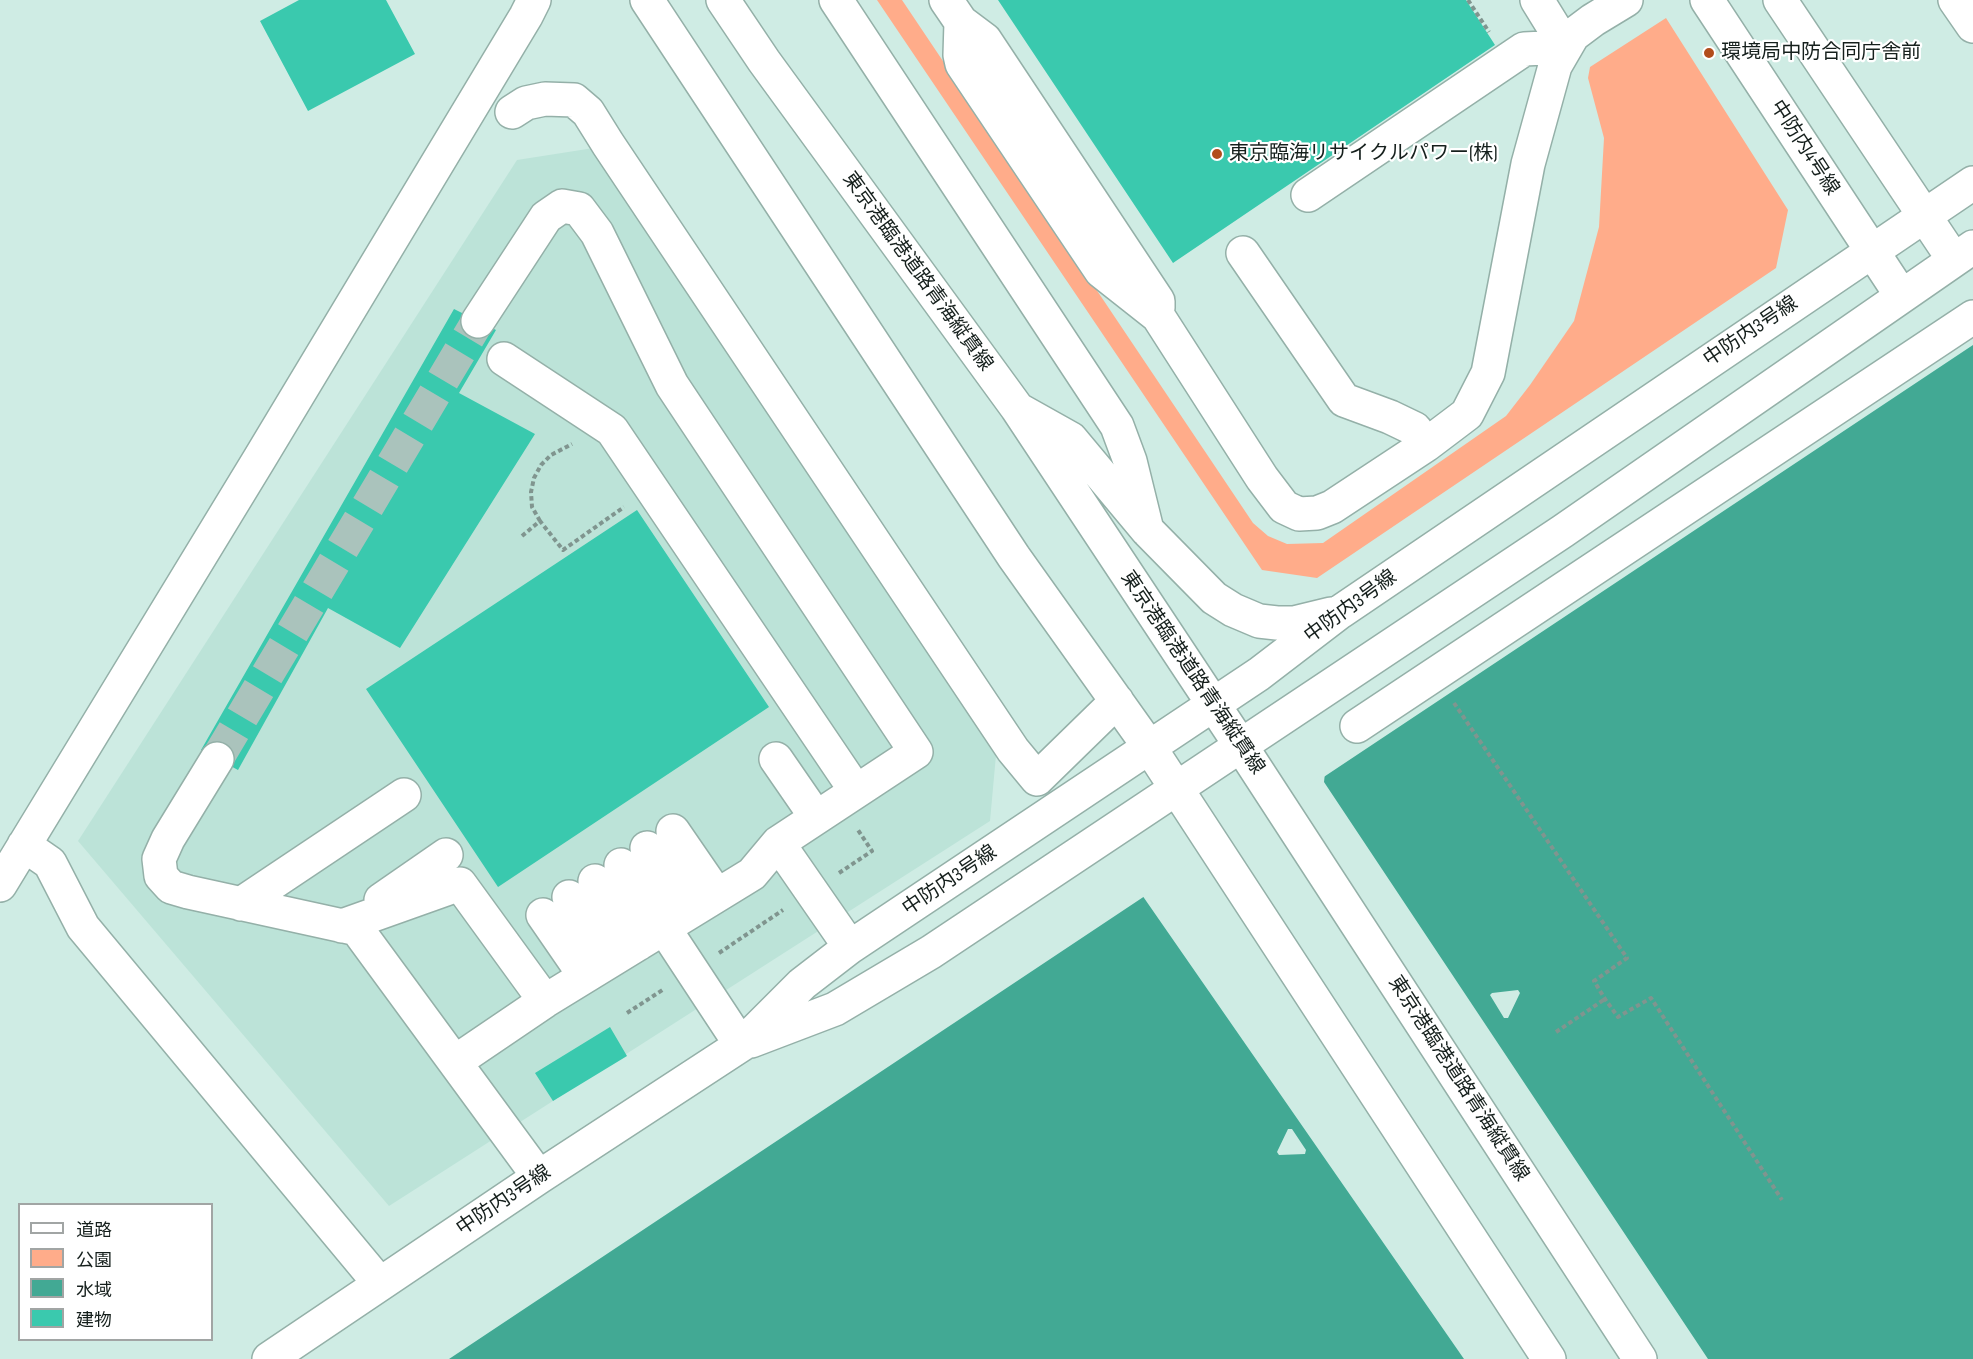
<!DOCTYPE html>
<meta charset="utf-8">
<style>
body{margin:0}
#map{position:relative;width:1973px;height:1359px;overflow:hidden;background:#cfece4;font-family:"Sofia Sans Condensed","Noto Sans JP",sans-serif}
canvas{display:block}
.legend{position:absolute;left:18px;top:1203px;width:195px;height:138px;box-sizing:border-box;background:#fff;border:2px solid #a1a5a4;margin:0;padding:8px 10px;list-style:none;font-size:18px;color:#151f1c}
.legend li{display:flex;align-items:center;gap:12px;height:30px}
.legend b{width:30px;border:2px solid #a1a5a4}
</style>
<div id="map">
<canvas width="1973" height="1359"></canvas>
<ul class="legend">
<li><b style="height:8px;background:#fff"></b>道路</li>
<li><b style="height:16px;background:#ffac8a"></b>公園</li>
<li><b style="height:16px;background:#42a994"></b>水域</li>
<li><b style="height:16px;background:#3ac9ae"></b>建物</li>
</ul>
</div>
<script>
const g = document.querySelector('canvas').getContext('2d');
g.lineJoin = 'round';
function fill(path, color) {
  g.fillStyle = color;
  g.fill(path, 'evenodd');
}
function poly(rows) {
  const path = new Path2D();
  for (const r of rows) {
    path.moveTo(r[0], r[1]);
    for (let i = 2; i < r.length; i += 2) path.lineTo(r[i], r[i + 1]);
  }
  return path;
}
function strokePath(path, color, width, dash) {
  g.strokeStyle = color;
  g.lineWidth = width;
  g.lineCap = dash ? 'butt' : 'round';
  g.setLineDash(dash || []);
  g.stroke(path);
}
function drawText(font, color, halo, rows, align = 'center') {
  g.font = font + ' "Sofia Sans Condensed","Noto Sans JP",sans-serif';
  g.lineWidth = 4.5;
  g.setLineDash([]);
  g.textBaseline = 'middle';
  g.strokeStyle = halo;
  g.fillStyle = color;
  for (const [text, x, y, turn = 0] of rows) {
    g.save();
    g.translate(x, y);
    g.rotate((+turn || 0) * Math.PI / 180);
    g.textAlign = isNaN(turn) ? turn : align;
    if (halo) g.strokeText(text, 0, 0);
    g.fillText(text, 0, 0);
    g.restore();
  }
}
fill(poly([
 [600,147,996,755,990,821,389,1206,78,841,517,160]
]), '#bce3d8');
fill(poly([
 [877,0,902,0,1253,523,1268,536,1287,544,1323,543,1506,416,1530,385,1574,321,1599,227,1604,138,1588,78,1590,67,1666,18,1788,210,1776,268,1317,578,1262,570]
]), '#ffac8a');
fill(poly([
 [1973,345,1973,1359,449,1359],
 [1518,990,1520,993,1508,1018,1504,1018,1490,995,1492,993],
 [1288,1129,1292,1129,1306,1150,1305,1154,1279,1155,1277,1152]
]), '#42a994');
fill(poly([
 [1325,773,1324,782,1708,1359,1464,1359,1142,895]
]), '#cfece4');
fill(poly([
 [299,0,386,0,415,54,308,111,260,21],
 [998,0,1466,0,1495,45,1173,263],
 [454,309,496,330,459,393,535,434,400,648,328,608,238,770,201,750],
 [637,510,769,707,498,887,366,689],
 [610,1027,627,1056,553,1101,535,1073]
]), '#3ac9ae');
strokePath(poly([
 [217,759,478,321]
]), '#aac3bc', 33, [33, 16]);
const minor = poly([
 [647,0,1014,557,1150,748,1549,1359],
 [723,0,764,61,1017,408,1241,746,1640,1359],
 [836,0,1117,426,1130,461,1147,530],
 [946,0,961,22,985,40,1158,301,1158,308],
 [1537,0,1566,47],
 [1707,0,1901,295],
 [1780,0,1954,260],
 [1955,0,1973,26],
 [961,22,960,55,962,64,1101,271,1158,316,1262,478,1284,507,1299,514,1317,513,1332,507,1426,445,1467,414,1488,373,1528,164,1555,66,1573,35,1593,20,1626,0],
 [512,112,526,103,545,99,574,100,588,112,608,144,1013,750,1037,779,1117,701],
 [1308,195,1524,49,1566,47],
 [1243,253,1344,400,1390,417,1415,429,1426,445],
 [478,321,546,217,562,206,579,209,597,233,672,385,916,752,778,843,850,947],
 [504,359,612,430,856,791],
 [1021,411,1071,439,1147,530,1214,598,1233,610,1259,621,1277,623,1294,623,1331,614],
 [1357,726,1973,317],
 [217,759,168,839,159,859,161,876,171,887,188,892,357,929,539,1177],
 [776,759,816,817],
 [673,831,717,895],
 [24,845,50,863,83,927,380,1284],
 [647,848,691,911],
 [595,881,638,944],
 [0,885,260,458,526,16,534,0],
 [569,897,611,960],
 [381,900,446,855],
 [241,904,404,795],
 [543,915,585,976],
 [342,926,460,884,545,1001],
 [751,1041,835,1009,931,952,1563,531,1973,247],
 [741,1045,664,928,752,874,778,843],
 [455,1062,545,1001,664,928,621,865],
 [269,1359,539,1177,741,1045,802,984,850,947,1259,674,1340,612,1973,183]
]);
strokePath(minor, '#94b0a8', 36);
strokePath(poly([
 [1468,0,1489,32],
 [540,521,532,507,531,492,534,478,541,465,551,455,572,444],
 [522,536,540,521,563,550,624,507],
 [1454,703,1627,958,1594,981,1605,999,1618,1017,1651,998,1782,1200],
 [839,873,872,851,858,830],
 [719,953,783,910],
 [627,1013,664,989],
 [1556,1032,1605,999]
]), '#80958f', 4, [4.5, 3]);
strokePath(minor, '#fff', 33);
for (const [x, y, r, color] of [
 [1709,53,6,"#b24d1c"],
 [1217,154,6,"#b24d1c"]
]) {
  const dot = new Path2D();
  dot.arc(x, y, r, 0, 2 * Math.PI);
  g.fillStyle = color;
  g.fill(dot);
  strokePath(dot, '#fff', 2);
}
drawText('20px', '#151f1c', '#fff', [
 ["環境局中防合同庁舎前",1721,53],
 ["東京臨海リサイクルパワー(株)",1229,154]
], 'left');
drawText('20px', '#151f1c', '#fff', [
 ["中防内4号線",1804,148,57],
 ["東京港臨港道路青海縦貫線",917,272,54],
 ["中防内3号線",1751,332,-34],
 ["中防内3号線",1351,607,-36],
 ["東京港臨港道路青海縦貫線",1192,673,56],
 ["中防内3号線",950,881,-34],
 ["東京港臨港道路青海縦貫線",1458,1079,57],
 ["中防内3号線",504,1201,-34]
]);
</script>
